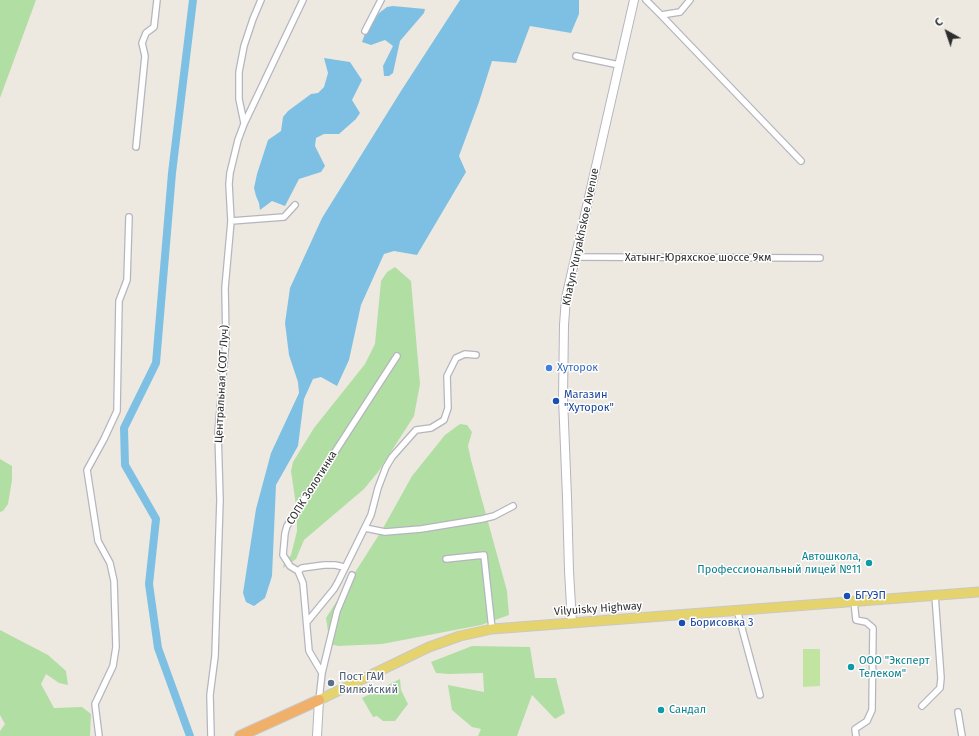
<!DOCTYPE html>
<meta charset="utf-8">
<style>
body{margin:0}
#map{position:relative;width:979px;height:736px;overflow:hidden;background:#ede9e1;font-family:"Fira Sans",sans-serif}
canvas{display:block}
.north{position:absolute;left:927px;top:12px;width:40px;height:40px;-webkit-text-stroke:3px #fff;paint-order:stroke;rotate:320deg;font-size:11px;font-weight:700;line-height:16px;text-align:center;color:#2d2d2d}
.north::after{content:'';display:block;margin:auto;width:14px;height:18px;background:#2d2d2d;clip-path:polygon(50% 0,100% 100%,50% 72%,0 100%)}
</style>
<div id="map">
<canvas width="979" height="736"></canvas>
<div class="north">С</div>
</div>
<script>
const g = document.querySelector('canvas').getContext('2d');
g.lineJoin = 'round';
function fill(path, color) {
  g.fillStyle = color;
  g.fill(path, 'evenodd');
}
function poly(rows) {
  const path = new Path2D();
  for (const r of rows) {
    path.moveTo(r[0], r[1]);
    for (let i = 2; i < r.length; i += 2) path.lineTo(r[i], r[i + 1]);
  }
  return path;
}
function strokePath(path, color, width, dash) {
  g.strokeStyle = color;
  g.lineWidth = width;
  g.lineCap = dash ? 'butt' : 'round';
  g.setLineDash(dash || []);
  g.stroke(path);
}
function drawText(font, color, halo, rows, align = 'center') {
  g.font = font + ' "Fira Sans",sans-serif';
  g.lineWidth = 3;
  g.setLineDash([]);
  g.textBaseline = 'middle';
  g.strokeStyle = halo;
  g.fillStyle = color;
  for (const [text, x, y, turn = 0] of rows) {
    g.save();
    g.translate(x, y);
    g.rotate((+turn || 0) * Math.PI / 180);
    g.textAlign = isNaN(turn) ? turn : align;
    if (halo) g.strokeText(text, 0, 0);
    g.fillText(text, 0, 0);
    g.restore();
  }
}
fill(poly([
 [0,0,36,0,0,98],
 [395,267,411,281,420,384,414,416,378,472,364,489,304,540,296,559,283,568,284,563,291,555,297,531,297,512,291,471,293,462,314,428,365,364,375,344,381,281,387,272],
 [460,424,467,425,472,432,468,446,471,460,507,591,509,615,481,625,382,644,338,646,330,644,326,618,382,530,412,476,445,435],
 [0,459,12,466,12,480,8,504,3,511,0,512],
 [0,630,48,655,66,671,68,685,59,683,46,674,41,684,54,708,82,707,91,714,90,736,0,736,0,731,5,724,0,715],
 [472,646,530,647,535,678,556,678,565,713,555,719,532,695,517,736,478,736,481,729,472,727,452,710,448,685,484,692,483,673,449,674,436,673,431,662],
 [400,679,401,690,408,704,395,721,383,721,377,716,373,717,362,698]
]), '#b1dea3');
fill(poly([
 [803,649,820,649,820,686,803,687]
]), '#c1e4a0');
fill(poly([
 [460,0,579,0,579,14,571,33,530,26,516,63,492,61,479,102,459,156,466,172,417,255,394,251,384,254,361,305,349,360,337,386,321,377,313,379,304,399,298,446,276,485,272,576,265,598,254,606,246,602,243,593,256,509,271,453,299,393,298,382,289,355,285,323,290,288,322,218,401,91],
 [393,6,425,9,424,13,400,41,393,73,389,76,384,76,383,66,393,46,385,40,371,45,362,42,366,31,379,13,387,7],
 [324,58,350,62,362,80,352,100,360,113,356,119,339,134,324,134,316,138,315,146,325,166,321,172,299,179,285,206,272,201,260,210,259,203,256,196,254,188,257,174,268,140,281,131,283,117,288,111,311,94,318,93,324,87,328,73]
]), '#7ec0e4');
strokePath(poly([
 [190,736,158,648,149,584,156,519,125,465,124,428,156,363,172,173,193,0]
]), '#7ec0e4', 8);
const street = poly([
 [646,0,661,15,801,161],
 [661,15,680,12,690,0],
 [365,31,381,0],
 [576,56,619,65],
 [244,123,239,99,239,72,244,46,253,19,261,0],
 [136,147,145,56,142,43,146,33,154,27,157,0],
 [231,221,284,217,295,205],
 [575,257,820,258],
 [365,528,385,532,421,529,482,519,494,516,513,506],
 [446,559,484,555,492,629],
 [298,571,302,568,324,565,335,565,344,567],
 [854,601,856,620,866,622,873,628,872,710,867,721,855,729,856,736],
 [737,610,760,695],
 [307,622,334,589,338,582,371,515,378,488,386,467,392,457,416,430,431,428,444,420,448,408,447,376,456,358,465,354,476,355],
 [322,673,309,651,303,583,298,571,290,566,283,555,285,533,287,526,397,356],
 [319,700,322,673,337,611,352,575],
 [922,706,940,688,941,678,935,595],
 [958,712,962,736],
 [99,736,95,704,113,666,116,647,114,581,110,563,98,541,87,470,104,439,117,411,119,301,127,280,129,217],
 [211,736,210,695,215,656,220,500,218,432,226,341,225,288,231,221,229,184,230,173,238,140,244,124,303,0]
]);
const secondary = poly([
 [572,623,569,571,567,497,563,398,564,325,566,298,634,0],
 [317,736,319,700]
]);
const primary = poly([
 [319,700,429,647,460,636,492,629,979,592]
]);
const highway = poly([
 [240,736,319,700]
]);
strokePath(street, '#b4b5bf', 8);
strokePath(secondary, '#b4b5bf', 10);
strokePath(primary, '#c8c8c8', 11);
strokePath(highway, '#c8c8c8', 12);
strokePath(street, '#fff', 5.5);
strokePath(secondary, '#fff', 8);
strokePath(primary, '#e5d46e', 9);
strokePath(highway, '#f0b069', 10);
for (const [x, y, r, color] of [
 [549,368,4,"#3f7fe0"],
 [556,401,4,"#1a4fb4"],
 [869,563,4,"#0f9aa8"],
 [847,596,4,"#1a4fb4"],
 [682,623,4,"#1a4fb4"],
 [851,667,4,"#0f9aa8"],
 [331,683,4,"#5c6f8a"],
 [661,710,4,"#0f9aa8"]
]) {
  const dot = new Path2D();
  dot.arc(x, y, r, 0, 2 * Math.PI);
  g.fillStyle = color;
  g.fill(dot);
  strokePath(dot, '#fff', 1.5);
}
drawText('11px', '#2d2d2d', '#fff', [
 ["Khatyn-Yuryakhskoe Avenue",581,237,-78],
 ["Хатынг-Юряхское шоссе 9км",698,258],
 ["Центральная (СОТ Луч)",222,384,-87],
 ["СОПК Золотинка",312,488,-58],
 ["Vilyuisky Highway",598,609,-4]
]);
drawText('11px', '#366cbe', '#fff', [
 ["Хуторок",557,368]
], 'left');
drawText('11px', '#164399', '#fff', [
 ["Магазин",564,395],
 ["\"Хуторок\"",564,408],
 ["БГУЭП",855,596],
 ["Борисовка 3",690,623]
], 'left');
drawText('11px', '#0d838f', '#fff', [
 ["Автошкола,",861,557,"right"],
 ["Профессиональный лицей №11",861,570,"right"],
 ["ООО \"Эксперт",859,661],
 ["Телеком\"",859,674],
 ["Сандал",669,710]
], 'left');
drawText('11px', '#4e5e75', '#fff', [
 ["Пост ГАИ",339,677],
 ["Вилюйский",339,690]
], 'left');
</script>
